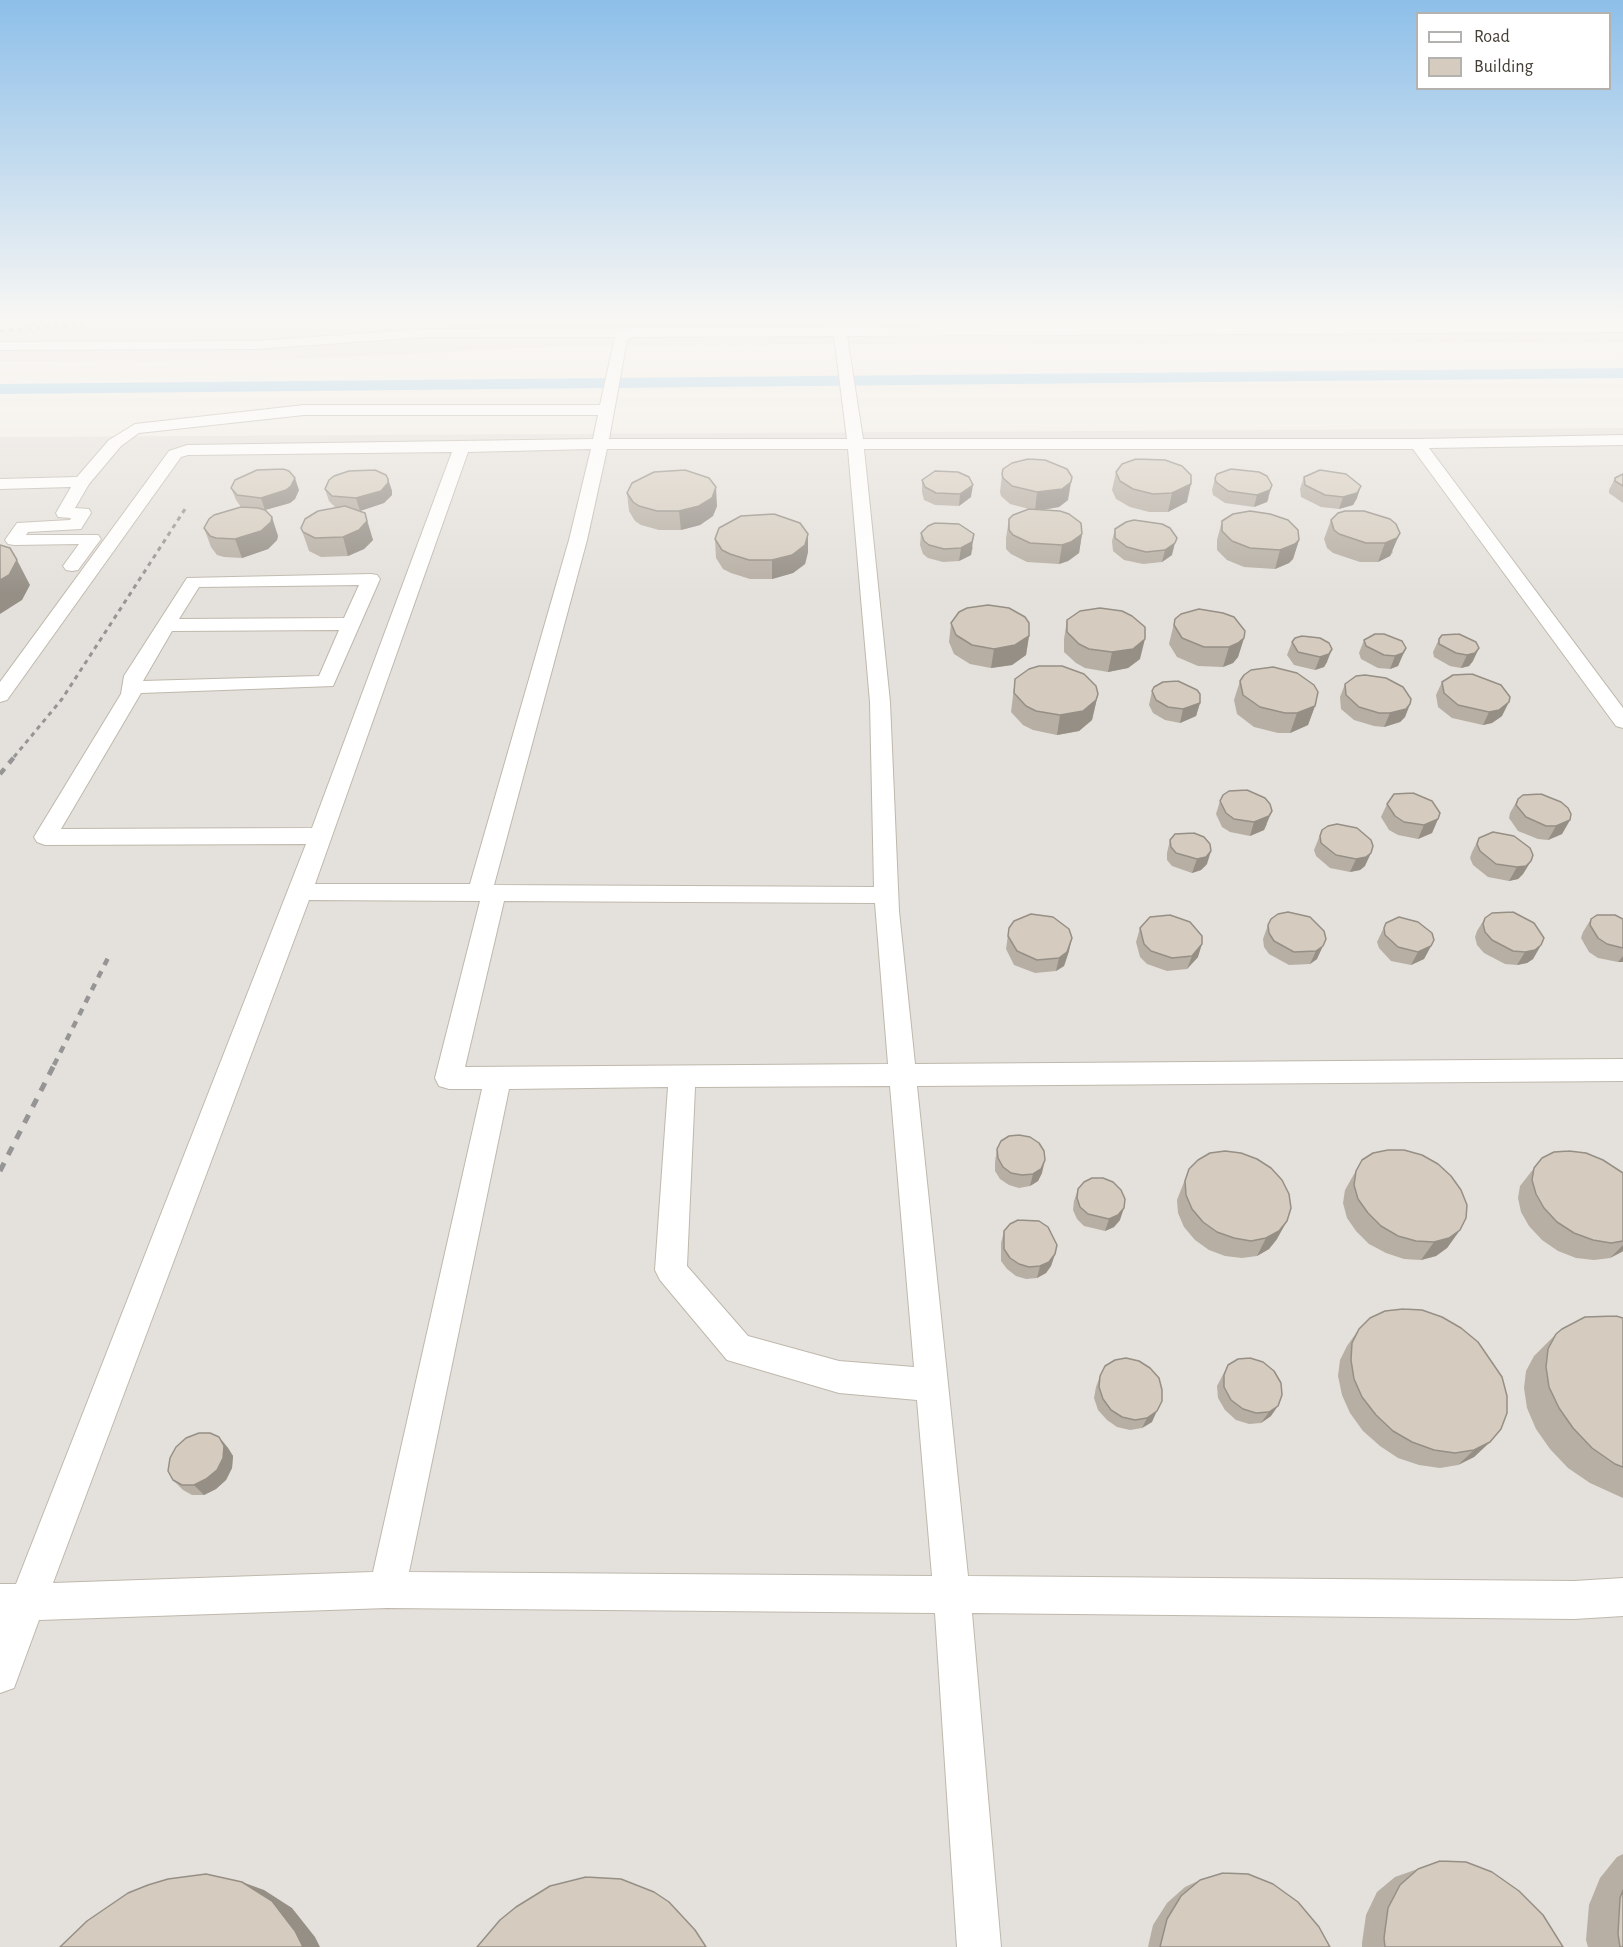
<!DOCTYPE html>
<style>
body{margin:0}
#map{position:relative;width:1623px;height:1947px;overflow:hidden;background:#f2eee6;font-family:"Alegreya Sans",sans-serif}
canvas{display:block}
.legend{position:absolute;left:1416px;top:12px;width:195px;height:78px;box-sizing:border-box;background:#fff;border:2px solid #b4b2af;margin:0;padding:8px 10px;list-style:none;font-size:18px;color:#443e36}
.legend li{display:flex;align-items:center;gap:12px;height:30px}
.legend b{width:30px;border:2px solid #b4b2af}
</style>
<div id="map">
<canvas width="1623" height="1947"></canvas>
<ul class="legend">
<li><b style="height:8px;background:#fff"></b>Road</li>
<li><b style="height:16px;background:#d5ccbf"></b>Building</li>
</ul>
</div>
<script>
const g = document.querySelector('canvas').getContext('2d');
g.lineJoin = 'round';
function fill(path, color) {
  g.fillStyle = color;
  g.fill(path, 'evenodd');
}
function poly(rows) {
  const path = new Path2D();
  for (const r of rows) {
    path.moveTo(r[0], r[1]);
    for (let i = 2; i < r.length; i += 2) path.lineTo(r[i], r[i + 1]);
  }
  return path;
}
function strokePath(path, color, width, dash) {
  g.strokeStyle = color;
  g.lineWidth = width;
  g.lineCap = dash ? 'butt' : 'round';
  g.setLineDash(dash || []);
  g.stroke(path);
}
fill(poly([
 [0,321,1623,321,1623,343,590,345,284,360,0,361],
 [1623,428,1623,1947,0,1947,0,437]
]), '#e4e0db');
fill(poly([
 [1623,368,1623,378,0,394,0,384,1623,368]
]), '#a6d0ea');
const minor = poly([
 [1623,324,1623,332,847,336,863,439,1418,439,1623,435,1623,445,1429,448,1623,708,1623,728,1616,726,1413,449,864,449,890,702,899,911,915,1064,1623,1059,1623,1081,917,1086,968,1576,1574,1581,1623,1578,1623,1616,1574,1619,972,1613,1001,1947,957,1947,935,1613,387,1608,39,1620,14,1688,0,1693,0,1584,16,1584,306,844,45,845,37,842,34,837,121,694,124,676,187,578,371,574,377,575,380,579,333,686,141,693,61,829,312,828,452,452,188,455,181,457,7,700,0,702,0,682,169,451,187,445,593,439,598,415,304,415,139,433,121,446,89,484,75,508,89,509,91,513,81,529,28,532,26,535,98,535,101,539,98,543,78,570,72,571,66,570,63,566,79,544,14,545,8,544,5,540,17,523,70,520,71,518,58,517,56,513,71,487,0,489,0,479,77,477,109,440,135,424,304,405,600,405,615,337,426,337,256,349,0,350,0,342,256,341,426,329,1623,324],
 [834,336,847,439,609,439,627,340,633,337,834,336],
 [591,449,569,540,470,884,315,884,468,452,591,449],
 [607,449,848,449,870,702,874,887,494,885,587,540,607,449],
 [359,585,344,618,179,619,199,587,359,585],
 [339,630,319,676,143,681,172,631,339,630],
 [309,900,480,901,435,1078,439,1086,449,1089,482,1089,373,1572,53,1583,309,900],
 [504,901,875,903,888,1064,465,1067,504,901],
 [890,1086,914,1367,839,1361,748,1336,687,1266,695,1087,890,1086],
 [668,1087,655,1270,660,1280,727,1360,839,1393,917,1400,932,1576,409,1572,509,1089,668,1087]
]);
strokePath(minor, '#bfb8ac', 2);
fill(minor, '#fff');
strokePath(poly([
 [0,331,135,321],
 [14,757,62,699,187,506]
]), '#959595', 3, [4.5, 4.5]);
strokePath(poly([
 [0,774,15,756],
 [54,1065,109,956]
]), '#959595', 4.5, [7, 7]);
strokePath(poly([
 [0,1171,55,1063]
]), '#959595', 5, [9, 9]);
fill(poly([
 [1136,459,1187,502,1168,512,1149,512,1130,507,1116,499,1112,490,1116,472],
 [1002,474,1068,500,1059,507,1042,510,1082,534,1079,553,1068,561,1059,564,1027,562,1011,554,1006,549,1006,538,1009,519,1029,509,1010,504,1001,496,1000,492],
 [1623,474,1623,503,1609,493,1609,490,1615,478],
 [1304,477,1357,498,1353,505,1339,509,1321,507,1301,497,1300,489],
 [1215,478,1269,498,1267,502,1254,507,1225,503,1213,495,1212,490],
 [388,479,392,491,392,495,384,503,360,511,373,540,364,549,348,556,321,557,309,551,301,528,336,508,329,501,325,489],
 [922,480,971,497,959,506,935,505,924,500,922,492],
 [231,488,299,490,295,499,290,503,265,510,278,536,277,540,268,549,242,558,224,557,217,555,211,547,204,528,241,507,236,500],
 [627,493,717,506,713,516,700,525,681,530,659,530,641,525,635,521,629,511],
 [1364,511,1393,552,1390,556,1378,562,1360,562,1333,553,1327,548,1324,539,1331,520],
 [1222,521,1299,540,1293,559,1289,563,1275,569,1244,567,1227,560,1217,550,1217,540],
 [1126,522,1172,555,1162,562,1143,564,1124,560,1113,551,1112,541,1115,529],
 [921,533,973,547,971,555,959,561,943,562,928,558,923,554,920,545],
 [808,534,808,552,805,564,793,573,772,579,750,579,731,573,723,569,716,558,715,539],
 [1175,619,1244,638,1238,657,1233,663,1223,667,1198,666,1177,657,1169,644],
 [1067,620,1140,659,1128,668,1108,672,1085,668,1076,663,1064,652,1064,639],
 [951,623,1029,636,1026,655,1012,665,991,668,970,664,954,654,949,642],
 [1375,634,1400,661,1398,666,1390,669,1378,668,1361,659,1359,653,1364,640],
 [1459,634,1473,661,1469,666,1461,668,1450,666,1434,657,1433,652,1439,639],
 [1295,638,1327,662,1324,667,1315,670,1294,665,1287,655,1292,642],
 [1015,679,1098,694,1092,720,1079,731,1057,735,1033,730,1023,725,1011,712],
 [1240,681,1315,706,1308,725,1290,733,1278,733,1254,727,1237,714,1234,700],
 [1442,682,1502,716,1492,723,1483,725,1452,718,1438,707,1436,695],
 [1345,684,1410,704,1405,717,1400,722,1384,727,1374,726,1354,720,1341,709,1340,697],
 [1152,691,1200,703,1196,716,1180,723,1165,720,1153,713,1149,705],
 [1518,799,1570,820,1562,834,1548,840,1538,839,1518,831,1509,818,1510,813],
 [1220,801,1267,824,1264,830,1250,836,1230,832,1222,827,1216,814],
 [1387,804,1438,819,1432,833,1418,839,1398,835,1389,830,1381,817],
 [1322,830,1365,866,1360,870,1350,872,1330,868,1316,856,1314,850],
 [1479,838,1531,861,1523,874,1518,879,1509,881,1488,877,1473,865,1470,858,1472,852],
 [1170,840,1207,864,1201,870,1192,873,1172,866,1167,860,1167,853],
 [1485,918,1541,945,1533,959,1527,963,1517,965,1505,964,1484,953,1477,945,1475,937,1477,931],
 [1591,919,1623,919,1623,962,1618,962,1598,958,1589,952,1581,938,1583,932],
 [1386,923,1431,946,1424,959,1411,965,1391,961,1379,948,1377,942],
 [1268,925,1324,931,1317,959,1310,964,1289,965,1269,954,1264,947,1263,939],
 [1009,928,1069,951,1064,966,1056,971,1035,973,1014,965,1006,949],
 [1140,928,1198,957,1187,969,1167,971,1147,964,1140,957,1136,942],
 [997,1149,1042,1173,1038,1181,1030,1186,1019,1188,1009,1185,1000,1179,995,1171,995,1162],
 [1542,1158,1623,1173,1623,1251,1622,1252,1610,1258,1594,1260,1576,1258,1558,1251,1542,1240,1529,1226,1521,1212,1518,1198,1520,1186],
 [1362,1160,1460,1230,1447,1248,1436,1256,1421,1260,1404,1259,1386,1253,1369,1244,1356,1231,1347,1218,1343,1203,1345,1190],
 [1189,1169,1277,1239,1269,1249,1257,1256,1242,1258,1225,1256,1209,1250,1195,1240,1184,1227,1178,1213,1177,1200],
 [1078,1189,1120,1220,1114,1227,1105,1231,1084,1226,1077,1219,1073,1210,1074,1201],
 [1004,1231,1055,1254,1051,1266,1046,1273,1037,1278,1026,1279,1016,1276,1007,1269,1001,1261,1001,1243],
 [1623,1318,1623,1498,1590,1483,1568,1468,1550,1449,1536,1429,1527,1408,1524,1388,1526,1371,1534,1356,1556,1334],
 [1359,1329,1490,1442,1474,1457,1458,1465,1440,1468,1419,1465,1398,1458,1380,1446,1363,1431,1350,1413,1342,1395,1338,1376,1340,1360,1347,1346],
 [1228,1365,1271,1416,1261,1423,1249,1424,1236,1420,1225,1410,1218,1398,1217,1386],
 [1100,1376,1152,1422,1142,1428,1130,1430,1117,1427,1107,1420,1098,1410,1094,1398,1096,1387],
 [219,1437,228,1448,233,1456,232,1468,226,1480,216,1489,204,1495,192,1495,183,1490,173,1480],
 [1623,1854,1623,1947,1588,1947,1586,1940,1589,1905,1600,1878,1617,1857],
 [1440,1861,1563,1947,1362,1947,1362,1943,1366,1915,1377,1892,1395,1877],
 [1200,1880,1330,1947,1148,1947,1153,1925,1167,1903,1185,1887]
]), '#b7afa4');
fill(poly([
 [1072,477,1068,500,1059,507,1035,511,1037,492],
 [295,478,299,490,295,499,290,503,265,510,261,498],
 [388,479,392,491,392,495,384,503,360,511,356,498],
 [1191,484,1187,502,1168,512,1172,493],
 [973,485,971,497,959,506,960,494],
 [1272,485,1267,502,1254,507,1257,495],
 [1361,486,1357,498,1353,505,1339,509,1343,497],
 [716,487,717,506,713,516,700,525,681,530,679,511],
 [365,513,373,540,364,549,348,556,343,537],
 [272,517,278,536,277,540,268,549,242,558,235,539],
 [1400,533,1390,556,1378,562,1385,543],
 [808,534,808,552,805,564,793,573,772,579,772,560],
 [974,534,971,555,959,561,961,548],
 [1082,534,1079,553,1068,561,1059,564,1062,545],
 [1299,540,1293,559,1289,563,1275,569,1280,550],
 [1175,543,1172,555,1162,562,1165,550],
 [17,560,30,585,22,600,0,614,0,580],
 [1029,636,1026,655,1012,665,991,668,994,649],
 [1244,638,1238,657,1233,663,1223,667,1229,647],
 [1145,639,1140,659,1128,668,1108,672,1112,652],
 [1406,648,1398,666,1390,669,1395,656],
 [1479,648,1473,661,1469,666,1461,668,1467,655],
 [1332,649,1327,662,1324,667,1315,670,1320,657],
 [1098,694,1092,720,1079,731,1057,735,1060,715],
 [1509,702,1502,716,1492,723,1483,725,1489,712],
 [1200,703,1196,716,1180,723,1183,709],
 [1410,704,1405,717,1400,722,1384,727,1390,713],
 [1315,706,1308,725,1290,733,1297,713],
 [1272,811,1264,830,1250,836,1254,822],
 [1438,819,1432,833,1418,839,1424,825],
 [1570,820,1562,834,1548,840,1556,826],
 [1211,851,1207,864,1201,870,1192,873,1197,859],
 [1371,853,1365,866,1360,870,1350,872,1356,859],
 [1531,861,1523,874,1518,879,1509,881,1517,867],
 [1072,938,1069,951,1064,966,1056,971,1059,958],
 [1202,944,1198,957,1187,969,1192,956],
 [1541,945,1533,959,1527,963,1517,965,1525,952],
 [1323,946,1317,959,1310,964,1316,951],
 [1431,946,1424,959,1411,965,1418,952],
 [1623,956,1623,962,1618,962],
 [1045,1160,1042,1173,1038,1181,1030,1186,1033,1174],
 [1124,1208,1120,1220,1114,1227,1105,1231,1109,1219],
 [1287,1221,1277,1239,1269,1249,1257,1256,1266,1238],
 [1460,1230,1447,1248,1436,1256,1421,1260,1434,1242],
 [1623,1245,1623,1251,1610,1258],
 [1055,1254,1051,1266,1046,1273,1037,1278,1040,1266],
 [1278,1406,1271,1416,1261,1423,1269,1412],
 [1157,1411,1152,1422,1142,1428,1147,1418],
 [219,1437,228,1448,233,1456,232,1468,226,1480,216,1489,204,1495,194,1485],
 [1490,1442,1474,1457,1458,1465,1474,1450],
 [242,1882,264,1890,292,1908,315,1937,320,1947,303,1947]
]), '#958f86');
const building = poly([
 [1028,459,1045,460,1067,469,1072,477,1071,482,1062,489,1037,492,1012,486,1003,478,1002,474,1003,469,1012,463,1028,459],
 [1136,459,1165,460,1182,466,1191,475,1191,484,1172,493,1153,494,1133,489,1120,481,1116,472,1122,464,1136,459],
 [283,469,289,471,295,478,291,486,286,490,261,498,237,495,231,488,235,480,257,470,283,469],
 [1231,469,1259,472,1267,476,1272,485,1270,490,1257,495,1228,491,1216,482,1215,478,1217,474,1231,469],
 [375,470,386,475,388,479,388,483,381,491,356,498,332,496,325,489,329,480,334,476,349,471,375,470],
 [685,470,709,478,716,487,712,498,699,506,679,511,657,511,639,506,633,502,627,493,632,483,654,472,685,470],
 [1320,470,1346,474,1361,486,1357,493,1343,497,1325,495,1305,485,1304,477,1320,470],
 [935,471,958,472,969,477,973,485,960,494,936,493,925,487,922,480,935,471],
 [1623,474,1623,486,1615,481,1615,478,1623,474],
 [345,506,365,513,367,521,359,530,343,537,315,538,303,532,301,528,305,519,318,511,345,506],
 [241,507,258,508,265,510,272,517,271,522,261,531,235,539,216,538,210,536,204,528,209,519,214,515,241,507],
 [1029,509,1060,511,1069,514,1081,523,1082,534,1071,542,1062,545,1030,543,1013,535,1009,530,1009,519,1013,515,1029,509],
 [1250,511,1270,514,1288,520,1298,530,1299,540,1295,544,1280,550,1250,548,1232,541,1222,531,1222,521,1233,514,1250,511],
 [1345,511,1364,511,1390,519,1396,524,1400,533,1397,538,1385,543,1366,543,1339,534,1334,530,1331,520,1338,513,1345,511],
 [774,514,800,523,808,534,805,545,792,555,772,560,749,560,730,554,722,550,715,539,719,528,741,516,774,514],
 [1134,520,1162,524,1170,528,1177,538,1175,543,1165,550,1146,552,1127,547,1115,538,1115,529,1126,522,1134,520],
 [935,523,959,524,974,534,972,542,961,548,944,549,929,545,924,541,921,533,928,526,935,523],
 [0,545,10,548,17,560,9,575,0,580,0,545],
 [988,605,1009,608,1025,617,1029,623,1029,636,1015,645,994,649,972,645,956,635,951,623,959,612,967,608,988,605],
 [1100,608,1122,611,1132,616,1145,627,1145,639,1133,649,1112,652,1089,649,1079,644,1067,632,1067,620,1080,611,1100,608],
 [1199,609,1223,613,1234,617,1245,631,1244,638,1238,643,1229,647,1204,647,1182,638,1174,625,1175,619,1181,614,1199,609],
 [1375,634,1384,634,1402,641,1406,648,1403,653,1395,656,1384,655,1366,646,1364,640,1375,634],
 [1459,634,1476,642,1479,648,1475,653,1467,655,1456,653,1439,644,1439,639,1442,635,1459,634],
 [1302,636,1320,638,1329,643,1332,649,1329,654,1320,657,1298,652,1292,642,1295,638,1302,636],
 [1039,666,1062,666,1084,674,1096,686,1098,694,1096,700,1083,711,1060,715,1036,711,1026,706,1014,693,1015,679,1029,669,1039,666],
 [1273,667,1297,673,1314,685,1318,692,1315,706,1297,713,1285,713,1260,707,1243,695,1240,681,1244,675,1251,670,1273,667],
 [1472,674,1501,685,1510,697,1509,702,1499,710,1489,712,1458,705,1444,693,1442,682,1453,675,1472,674],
 [1365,675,1386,678,1403,687,1411,699,1410,704,1406,709,1390,713,1379,713,1359,707,1346,695,1345,684,1356,676,1365,675],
 [1178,681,1197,690,1200,694,1200,703,1183,709,1168,707,1156,700,1152,691,1154,687,1163,682,1178,681],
 [1247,790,1265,798,1270,804,1272,811,1269,816,1254,822,1234,819,1226,813,1220,801,1223,795,1229,791,1247,790],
 [1413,793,1432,801,1440,813,1438,819,1424,825,1404,822,1395,816,1387,804,1394,794,1413,793],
 [1541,794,1561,802,1568,808,1571,814,1570,820,1556,826,1546,826,1526,817,1516,805,1518,799,1523,795,1541,794],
 [1337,824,1357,828,1371,840,1373,846,1371,853,1366,857,1356,859,1336,855,1321,843,1320,836,1322,830,1328,826,1337,824],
 [1493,832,1514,836,1530,848,1533,855,1531,861,1526,866,1517,867,1496,864,1480,851,1477,844,1479,838,1493,832],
 [1194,833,1204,837,1210,844,1211,851,1206,857,1197,859,1176,853,1171,847,1170,840,1175,834,1194,833],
 [1288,912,1310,917,1324,931,1326,939,1323,946,1316,951,1294,952,1274,941,1269,933,1268,925,1271,919,1278,914,1288,912],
 [1513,912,1534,923,1544,938,1541,945,1535,950,1525,952,1513,951,1492,940,1485,932,1483,924,1485,918,1492,913,1513,912],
 [1031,914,1053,917,1069,929,1072,938,1067,952,1059,958,1037,960,1017,951,1008,936,1009,928,1014,921,1031,914],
 [1170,915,1190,922,1202,936,1202,944,1192,956,1172,958,1151,951,1144,944,1140,928,1150,917,1170,915],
 [1597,915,1615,915,1623,919,1623,948,1607,944,1598,938,1590,925,1591,919,1597,915],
 [1399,917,1418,922,1432,933,1434,940,1431,946,1418,952,1398,947,1385,935,1384,928,1386,923,1399,917],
 [1019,1135,1030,1137,1039,1143,1044,1151,1045,1160,1041,1169,1033,1174,1022,1175,1011,1173,1003,1167,998,1158,997,1149,1001,1141,1009,1136,1019,1135],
 [1388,1150,1404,1150,1422,1155,1438,1164,1451,1176,1461,1190,1467,1205,1466,1218,1460,1230,1449,1238,1434,1242,1416,1241,1398,1236,1381,1226,1368,1213,1358,1199,1354,1185,1356,1171,1362,1160,1373,1153,1388,1150],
 [1225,1151,1241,1153,1257,1159,1271,1168,1282,1180,1289,1194,1291,1208,1287,1221,1279,1231,1266,1238,1251,1241,1234,1238,1217,1232,1203,1222,1192,1209,1186,1195,1185,1181,1189,1169,1198,1160,1210,1153,1225,1151],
 [1569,1151,1586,1153,1603,1160,1623,1173,1623,1241,1611,1243,1593,1240,1574,1233,1557,1222,1544,1208,1536,1194,1532,1180,1534,1168,1542,1158,1554,1152,1569,1151],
 [1092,1178,1103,1178,1113,1182,1121,1190,1125,1199,1124,1208,1118,1215,1109,1219,1088,1214,1080,1207,1077,1198,1078,1189,1084,1182,1092,1178],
 [1018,1220,1039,1221,1048,1227,1057,1245,1055,1254,1049,1262,1040,1266,1029,1267,1019,1264,1010,1258,1004,1249,1004,1231,1010,1224,1018,1220],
 [1403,1309,1422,1310,1442,1317,1461,1328,1478,1342,1502,1377,1507,1396,1507,1413,1501,1429,1490,1442,1474,1450,1455,1453,1434,1450,1412,1442,1393,1431,1376,1415,1362,1397,1354,1379,1351,1360,1352,1343,1359,1329,1370,1318,1385,1311,1403,1309],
 [1616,1316,1623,1318,1623,1467,1615,1464,1592,1448,1573,1428,1559,1408,1549,1387,1546,1367,1548,1349,1556,1334,1562,1329,1585,1317,1616,1316],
 [1126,1358,1139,1361,1150,1368,1159,1378,1162,1390,1162,1401,1157,1411,1147,1418,1135,1420,1122,1417,1111,1410,1103,1399,1099,1387,1100,1376,1105,1366,1115,1360,1126,1358],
 [1250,1358,1263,1362,1274,1371,1281,1383,1282,1395,1278,1406,1269,1412,1256,1413,1243,1409,1231,1400,1224,1387,1224,1375,1228,1365,1238,1359,1250,1358],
 [199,1433,210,1433,219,1437,224,1446,223,1458,217,1470,206,1479,194,1485,182,1485,173,1480,168,1471,170,1458,176,1447,186,1438,199,1433],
 [1440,1861,1466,1862,1492,1872,1519,1891,1543,1915,1563,1947,1385,1947,1384,1938,1388,1908,1400,1885,1418,1869,1440,1861],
 [1223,1873,1248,1874,1273,1884,1298,1902,1319,1927,1330,1947,1160,1947,1167,1919,1181,1896,1200,1880,1223,1873],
 [206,1874,242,1882,272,1901,295,1931,303,1947,60,1947,87,1921,128,1893,148,1885,168,1879,206,1874],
 [586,1877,621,1879,654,1892,669,1902,695,1930,706,1947,477,1947,500,1920,516,1907,550,1886,586,1877],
 [1623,1890,1623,1947,1620,1947,1618,1934,1620,1898,1623,1890]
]);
fill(building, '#d5ccbf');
strokePath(building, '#958f86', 1.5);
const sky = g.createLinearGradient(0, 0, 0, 594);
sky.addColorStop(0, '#8dbfe9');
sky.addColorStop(0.54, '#f9f7f4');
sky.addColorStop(1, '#f9f7f400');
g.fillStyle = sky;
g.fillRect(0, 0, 1623, 594);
</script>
